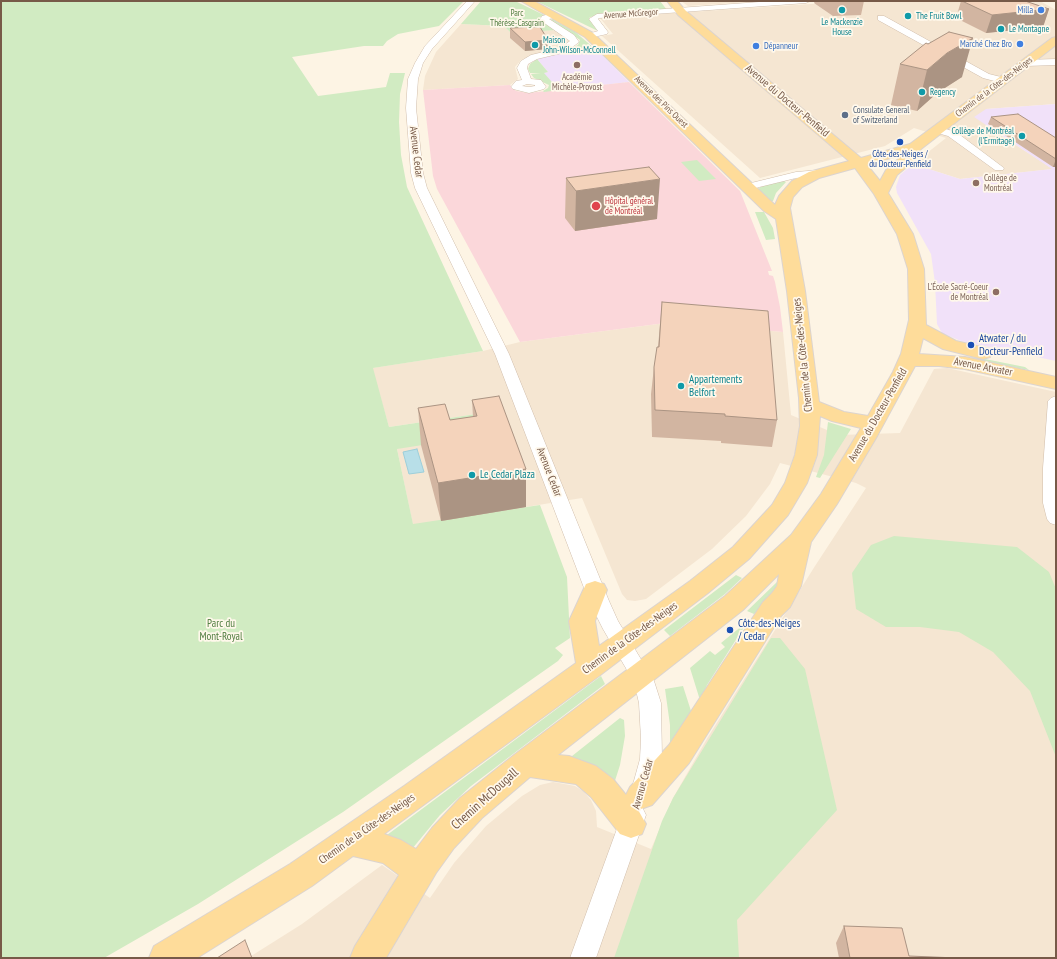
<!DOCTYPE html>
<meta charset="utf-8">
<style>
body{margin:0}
#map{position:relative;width:1057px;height:959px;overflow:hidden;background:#fdf4e4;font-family:"PT Sans Narrow",sans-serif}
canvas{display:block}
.frame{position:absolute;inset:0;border:2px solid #775a48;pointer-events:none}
</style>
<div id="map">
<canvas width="1057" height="959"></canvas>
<div class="frame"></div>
</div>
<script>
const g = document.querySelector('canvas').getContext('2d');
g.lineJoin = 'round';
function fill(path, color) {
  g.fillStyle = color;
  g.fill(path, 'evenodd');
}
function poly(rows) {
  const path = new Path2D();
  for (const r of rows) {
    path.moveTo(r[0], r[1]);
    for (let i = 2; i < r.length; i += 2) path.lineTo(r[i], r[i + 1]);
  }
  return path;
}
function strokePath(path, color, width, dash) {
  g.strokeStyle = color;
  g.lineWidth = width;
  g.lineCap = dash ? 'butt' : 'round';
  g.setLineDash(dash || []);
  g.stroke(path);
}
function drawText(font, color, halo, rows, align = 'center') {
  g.font = font + ' "PT Sans Narrow",sans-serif';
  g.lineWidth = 3.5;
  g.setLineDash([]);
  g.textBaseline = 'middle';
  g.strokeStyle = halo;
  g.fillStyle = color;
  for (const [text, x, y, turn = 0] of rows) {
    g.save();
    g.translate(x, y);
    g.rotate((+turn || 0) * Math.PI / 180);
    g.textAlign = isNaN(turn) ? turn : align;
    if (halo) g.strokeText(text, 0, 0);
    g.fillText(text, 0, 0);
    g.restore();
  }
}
fill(poly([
 [681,1,763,1,688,6],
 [856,1,1040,1,1056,10,1056,104,986,109,986,126,1053,169,960,179,913,164,946,138,914,128,885,146,760,178,602,36,613,34,600,18],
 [461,24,504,26,511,33,556,30,567,38,569,42,561,47,521,60,515,67,518,79,510,85,423,90,425,76,436,52],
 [673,322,783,332,791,415,839,435,900,433,934,369,947,368,1056,392,1056,958,248,958,302,924,382,865,430,898,454,863,486,826,522,796,540,785,553,782,575,786,583,791,591,800,596,811,597,827,651,849,673,798,708,737,815,566,866,488,856,483,780,463,770,484,746,516,712,549,646,599,635,601,627,600,622,594,582,498,413,525,397,449,503,410,389,427,372,368,483,351,520,342]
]), '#f5e6d2');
fill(poly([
 [596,49,629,82,559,90,543,73,548,72,537,59,566,52],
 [1056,104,1056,361,961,341,942,333,937,324,935,283,931,254,897,193,896,187,900,175,913,164,960,179,1052,169,974,117,986,109]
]), '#f1e1f9');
fill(poly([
 [629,82,740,191,772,271,768,271,769,275,773,276,775,282,780,307,783,332,673,322,520,342,437,189,433,176,423,90,510,85,516,91,528,93]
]), '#fbd7da');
fill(poly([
 [1,1,464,1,439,26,398,34,387,41,383,46,364,46,292,57,318,96,386,87,390,73,405,73,400,94,399,122,401,155,407,187,483,351,373,368,389,427,503,410,500,433,397,449,413,524,540,505,567,577,570,638,555,648,563,655,558,661,343,812,198,904,104,958,1,958],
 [481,1,515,1,544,15,539,18,540,20,556,30,511,33,504,26,461,24],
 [536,1,660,1,667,10,590,17,589,19,598,31],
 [552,19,574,31,594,48,567,51,578,45,580,40,550,20],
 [537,59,548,72,544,73,559,90,544,92,543,91,548,88,549,85,534,78,531,74,541,73,530,73,528,69,530,64],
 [697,160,716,179,699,181,681,162],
 [784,181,786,182,776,193,773,201,769,201,758,190,761,186],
 [755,212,764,212,773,228,775,239,766,240],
 [980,358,1025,367,1029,370,978,361],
 [828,422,851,429,820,478,816,477,824,455],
 [894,536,1017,547,1049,572,1056,589,1056,757,1030,691,993,652,959,632,920,627,886,627,856,609,852,573,871,545],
 [736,575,742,578,725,594,670,636,664,630],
 [777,582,783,585,765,606,754,614,747,611],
 [748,621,707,685,701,699,699,697,690,668,710,651,715,655,725,647,721,643],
 [771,638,780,638,805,669,837,810,737,920,739,958,614,958,662,821,673,798],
 [601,676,605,684,471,786,440,815,412,849,387,835],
 [683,686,691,711,670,748,670,725,665,689],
 [620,718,624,720,625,736,620,765,613,787,567,760]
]), '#d1ebc2');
const water = poly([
 [417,449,424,472,409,474,403,452,417,449]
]);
fill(water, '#b8dfe8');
strokePath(water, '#9dcfda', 1);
const minor = poly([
 [467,1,475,1,432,49,423,63,418,79,416,108,423,173,427,188,509,354,609,601,618,621,654,681,661,703,662,759,651,795,643,798,635,795,632,788,640,759,641,739,639,703,634,682,603,629,589,601,495,354,415,188,411,173,406,108,408,79,415,63,425,46,467,1],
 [773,1,810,1,806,3,599,18,598,19,608,32,607,34,589,38,585,35,598,31,589,19,597,14,773,1],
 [554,13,558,15,557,17,549,19,574,35,579,42,566,52,537,59,528,64,527,68,531,79,541,80,546,87,544,89,529,93,513,89,511,87,516,81,522,80,517,68,521,61,531,55,560,48,570,41,540,20,542,16,554,13],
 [527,84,535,85,535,86,529,87,522,86,527,84],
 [878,16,884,16,989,74,1005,78,1007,80,1002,83,983,78,878,20,878,16],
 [1056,59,1056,65,1025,66,1021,63,1025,60,1056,59],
 [938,127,956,132,1004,168,1003,170,995,170,948,136,934,132,933,130,934,128,938,127],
 [820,170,826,173,824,175,796,178,747,190,741,187,743,185,796,172,820,170],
 [1056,396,1056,525,1050,523,1047,519,1043,503,1043,468,1048,401,1051,398,1056,396],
 [634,804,642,807,646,815,596,958,570,958,622,815,626,807,634,804]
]);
const major = poly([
 [521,1,534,1,593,33,775,205,779,196,792,181,809,172,849,161,678,15,667,1,677,1,686,11,861,158,910,144,1052,38,1056,37,1056,45,921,149,915,160,897,175,888,193,913,234,924,269,926,325,956,341,990,349,992,353,990,357,983,359,943,349,923,338,919,354,965,357,1056,377,1056,389,965,369,939,366,915,366,876,438,837,504,811,542,801,586,790,607,781,616,689,763,652,805,641,809,637,808,646,824,642,834,631,838,620,834,591,797,576,784,530,777,482,818,454,848,436,873,386,958,350,958,355,946,399,875,383,863,353,856,312,886,197,958,149,958,154,946,290,864,404,786,576,663,569,621,586,584,595,581,604,584,607,590,595,621,599,646,690,581,733,547,772,505,785,483,795,455,800,426,799,398,787,291,776,219,764,211,585,37,521,1],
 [904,154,886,170,880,181,867,165,904,154],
 [855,168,874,194,897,234,908,269,909,320,901,354,893,372,868,416,844,412,819,402,805,291,790,208,793,197,802,187,819,178,855,168],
 [820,416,832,421,861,428,821,494,791,535,725,596,514,755,460,798,432,828,416,849,401,840,384,834,599,676,708,593,749,559,788,515,807,483,817,455,820,416],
 [779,574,777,586,772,593,763,602,669,745,630,787,626,795,613,779,596,766,569,756,558,755,743,610,779,574]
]);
strokePath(minor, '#d1beac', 1);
strokePath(major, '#dcd4cf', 2);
fill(minor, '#fff');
fill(major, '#fedc9a');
fill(poly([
 [815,1,864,1,861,15,833,16,814,3],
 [961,1,1025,1,1049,9,1043,27,986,33,956,18],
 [510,28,548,40,547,49,525,51,510,38],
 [900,64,962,77,937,93,917,111,891,105],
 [991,117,1056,138,1056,167,1053,167,988,124],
 [566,178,657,219,575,231,565,218],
 [662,302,777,420,772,447,721,443,721,441,652,437,651,394,654,367,658,347],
 [472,400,526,507,441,521,421,445,418,408,450,420,473,417],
 [844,926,909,956,957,958,839,958,836,943]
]), '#d2b5a1');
fill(poly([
 [1049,9,1043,27,986,33,992,15],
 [973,38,962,77,937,93,917,111,927,70,947,53],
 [548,40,547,49,525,51,525,42],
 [1056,159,1056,167,1053,167],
 [660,179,657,219,575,231,576,191],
 [526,469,526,507,441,521,438,483]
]), '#ab9483');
const building = poly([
 [962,1,1025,1,1049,9,992,15,962,1],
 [540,27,548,40,525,42,510,28,540,27],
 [949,32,973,38,947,53,927,70,900,64,926,43,928,44,949,32],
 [1018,114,1056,138,1056,159,991,117,1018,114],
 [649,167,660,179,576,191,566,178,649,167],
 [662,302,768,311,777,420,725,416,725,414,655,410,654,367,657,347,659,347,662,302],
 [499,396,526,469,438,483,418,408,445,404,450,420,477,416,472,400,499,396],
 [844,926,902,928,909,956,957,958,850,958,844,926],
 [245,940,252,958,217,958,245,940]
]);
fill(building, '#f4d3bb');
strokePath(building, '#ab9483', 1);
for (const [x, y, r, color] of [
 [842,10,4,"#0f9aa8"],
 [1041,10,4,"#3f7fe0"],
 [908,16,4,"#0f9aa8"],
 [1001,29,4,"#0f9aa8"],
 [1020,44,4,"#3f7fe0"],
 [535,45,4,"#0f9aa8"],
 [756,46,4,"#3f7fe0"],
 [577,65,4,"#8d6e63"],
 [922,92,4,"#0f9aa8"],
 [845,115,4,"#5c6f8a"],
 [1022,136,4,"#0f9aa8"],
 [900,142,4,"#1a4fb4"],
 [976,183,4,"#8d6e63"],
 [596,206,5,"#e0444e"],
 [996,292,4,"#8d6e63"],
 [971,345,4,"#1a4fb4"],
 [681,386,4,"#0f9aa8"],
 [472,475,4,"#0f9aa8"],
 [730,630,4,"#1a4fb4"]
]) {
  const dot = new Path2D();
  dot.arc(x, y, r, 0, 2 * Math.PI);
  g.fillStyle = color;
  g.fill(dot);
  strokePath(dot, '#fff8eb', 1.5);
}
drawText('9px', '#366cbe', '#fff8eb', [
 ["Milla",1033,10],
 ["Marché Chez Bro",1012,44],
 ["Dépanneur",764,46,"left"]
], 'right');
drawText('9px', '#507d40', '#fff8eb', [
 ["Parc",517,13],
 ["Thérèse-Casgrain",517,23]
]);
drawText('9px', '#775a48', '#fff8eb', [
 ["Avenue McGregor",631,14,-4],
 ["Chemin de la Côte-des-Neiges",994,87,-37],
 ["Avenue des Pins Ouest",661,102,44]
]);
drawText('9px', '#0d838f', '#fff8eb', [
 ["The Fruit Bowl",916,16],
 ["Le Mackenzie",842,22,"center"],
 ["House",842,32,"center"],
 ["Le Montagne",1009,29],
 ["Maison",543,40],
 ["John-Wilson-McConnell",543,50],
 ["Regency",930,92],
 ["Collège de Montréal",1014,131,"right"],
 ["(l'Ermitage)",1014,141,"right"]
], 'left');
drawText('9px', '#785e54', '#fff8eb', [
 ["Académie",577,77],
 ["Michèle-Provost",577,87],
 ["Collège de",984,178,"left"],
 ["Montréal",984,188,"left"],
 ["L'École Sacré-Coeur",988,287,"right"],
 ["de Montréal",988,297,"right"]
]);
drawText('9px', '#4e5e75', '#fff8eb', [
 ["Consulate General",853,110],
 ["of Switzerland",853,120]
], 'left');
drawText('9px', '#164399', '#fff8eb', [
 ["Côte-des-Neiges /",900,154],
 ["du Docteur-Penfield",900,164]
]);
drawText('9px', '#be3a42', '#fff8eb', [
 ["Hôpital général",605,201],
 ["de Montréal",605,211]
], 'left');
drawText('11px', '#775a48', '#fff8eb', [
 ["Avenue du Docteur-Penfield",787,101,40],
 ["Avenue Cedar",416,152,83],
 ["Chemin de la Côte-des-Neiges",803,355,-96],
 ["Avenue Atwater",983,367,11],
 ["Avenue du Docteur-Penfield",878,415,-60],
 ["Avenue Cedar",549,472,69],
 ["Chemin de la Côte-des-Neiges",630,638,-36],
 ["Avenue Cedar",643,784,-74],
 ["Chemin de la Côte-des-Neiges",367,829,-35]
]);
drawText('11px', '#164399', '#fff8eb', [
 ["Atwater / du",979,339],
 ["Docteur-Penfield",979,352],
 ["Côte-des-Neiges",738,624],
 ["/ Cedar",738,637]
], 'left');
drawText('11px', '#0d838f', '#fff8eb', [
 ["Appartements",689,380],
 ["Belfort",689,393],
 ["Le Cedar Plaza",480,475]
], 'left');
drawText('11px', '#507d40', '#fff8eb', [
 ["Parc du",221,624],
 ["Mont-Royal",221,637]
]);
drawText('13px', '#775a48', '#fff8eb', [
 ["Chemin McDougall",485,799,-42]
]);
</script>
